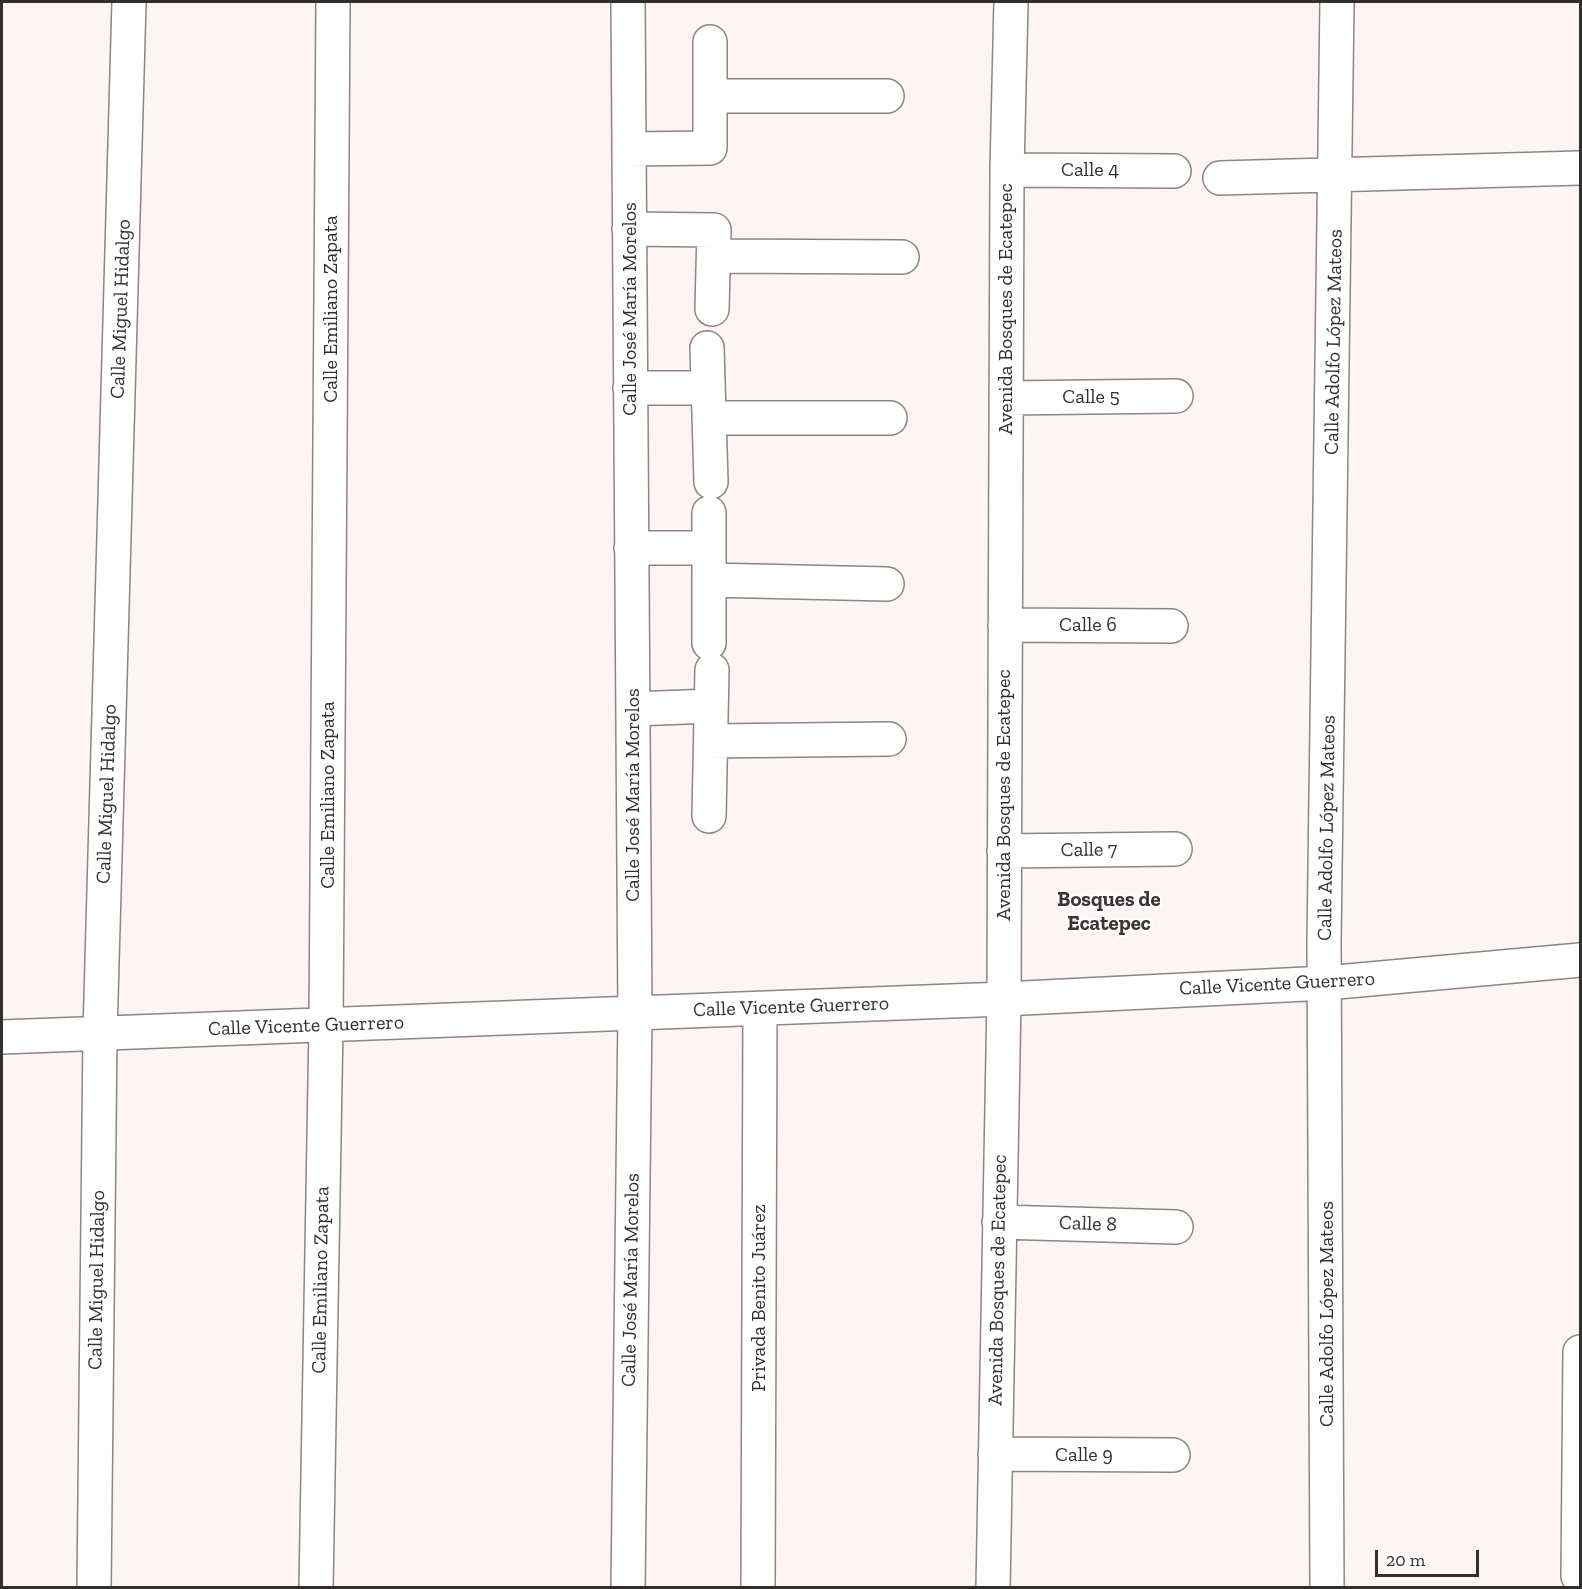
<!DOCTYPE html>
<meta charset="utf-8">
<style>
body{margin:0}
#map{position:relative;width:1582px;height:1589px;overflow:hidden;background:#fdf4f4;font-family:"Zilla Slab",serif}
canvas{display:block}
.frame{position:absolute;inset:0;border:3px solid #322f2f;pointer-events:none}
.scale{position:absolute;left:1375px;top:1550px;width:104px;height:27px;box-sizing:border-box;border:3px solid #322f2f;border-top:0;padding-left:8px;font-size:18px;line-height:21px;white-space:nowrap;color:#322f2f;-webkit-text-stroke:4px #fff;paint-order:stroke}
</style>
<div id="map">
<canvas width="1582" height="1589"></canvas>
<div class="frame"></div>
<div class="scale">20 m</div>
</div>
<script>
const g = document.querySelector('canvas').getContext('2d');
g.lineJoin = 'round';
function poly(rows) {
  const path = new Path2D();
  for (const r of rows) {
    path.moveTo(r[0], r[1]);
    for (let i = 2; i < r.length; i += 2) path.lineTo(r[i], r[i + 1]);
  }
  return path;
}
function strokePath(path, color, width, dash) {
  g.strokeStyle = color;
  g.lineWidth = width;
  g.lineCap = dash ? 'butt' : 'round';
  g.setLineDash(dash || []);
  g.stroke(path);
}
function drawText(font, color, halo, rows, align = 'center') {
  g.font = font + ' "Zilla Slab",serif';
  g.lineWidth = 5;
  g.setLineDash([]);
  g.textBaseline = 'middle';
  g.strokeStyle = halo;
  g.fillStyle = color;
  for (const [text, x, y, turn = 0] of rows) {
    g.save();
    g.translate(x, y);
    g.rotate((+turn || 0) * Math.PI / 180);
    g.textAlign = isNaN(turn) ? turn : align;
    if (halo) g.strokeText(text, 0, 0);
    g.fillText(text, 0, 0);
    g.restore();
  }
}
const minor = poly([
 [710,96,887,96],
 [629,149,710,148,710,42],
 [1007,170,1174,171],
 [1220,178,1580,168],
 [629,229,714,230,712,309],
 [714,256,902,257],
 [707,348,711,482],
 [630,388,708,388],
 [1006,398,1176,396],
 [709,418,890,418],
 [631,548,709,548],
 [709,580,887,584],
 [1005,625,1171,626],
 [709,643,709,513],
 [633,709,711,706],
 [711,741,889,739],
 [709,816,712,670],
 [1004,851,1175,849],
 [2,1037,1004,999,1326,983,1580,960],
 [999,1222,1176,1227],
 [995,1454,1173,1455],
 [1578,1576,1580,1352],
 [94,1588,100,1034,129,2],
 [316,1588,326,1025,333,2],
 [628,1588,635,1013,628,2],
 [758,1588,760,1009],
 [993,1588,1004,999,1007,170,1011,2],
 [1327,1588,1324,942,1337,2]
]);
strokePath(minor, '#8d8585', 36);
strokePath(minor, '#fff', 33);
drawText('20px', '#322f2f', '#fff', [
 ["Calle 4",1090,170],
 ["Calle Miguel Hidalgo",121,309,-88],
 ["Calle Emiliano Zapata",331,309,-90],
 ["Calle José María Morelos",630,309,-90],
 ["Avenida Bosques de Ecatepec",1006,309,-90],
 ["Calle Adolfo López Mateos",1334,342,-89],
 ["Calle 5",1091,397],
 ["Calle 6",1088,625],
 ["Calle Miguel Hidalgo",107,794,-88],
 ["Calle Emiliano Zapata",328,795,-90],
 ["Calle José María Morelos",633,795,-90],
 ["Avenida Bosques de Ecatepec",1004,795,-90],
 ["Calle Adolfo López Mateos",1327,828,-89],
 ["Calle 7",1089,850,-1],
 ["Calle Vicente Guerrero",1277,984,-3],
 ["Calle Vicente Guerrero",791,1007,-2],
 ["Calle Vicente Guerrero",306,1026,-2],
 ["Calle 8",1088,1224,2],
 ["Calle Miguel Hidalgo",97,1280,-89],
 ["Calle Emiliano Zapata",321,1280,-89],
 ["Calle José María Morelos",631,1280,-89],
 ["Avenida Bosques de Ecatepec",998,1280,-89],
 ["Privada Benito Juárez",759,1298,-90],
 ["Calle Adolfo López Mateos",1327,1314,-90],
 ["Calle 9",1084,1455]
]);
drawText('bold 21px', '#3c3535', '#fff', [
 ["Bosques de",1109,900],
 ["Ecatepec",1109,924]
]);
</script>
